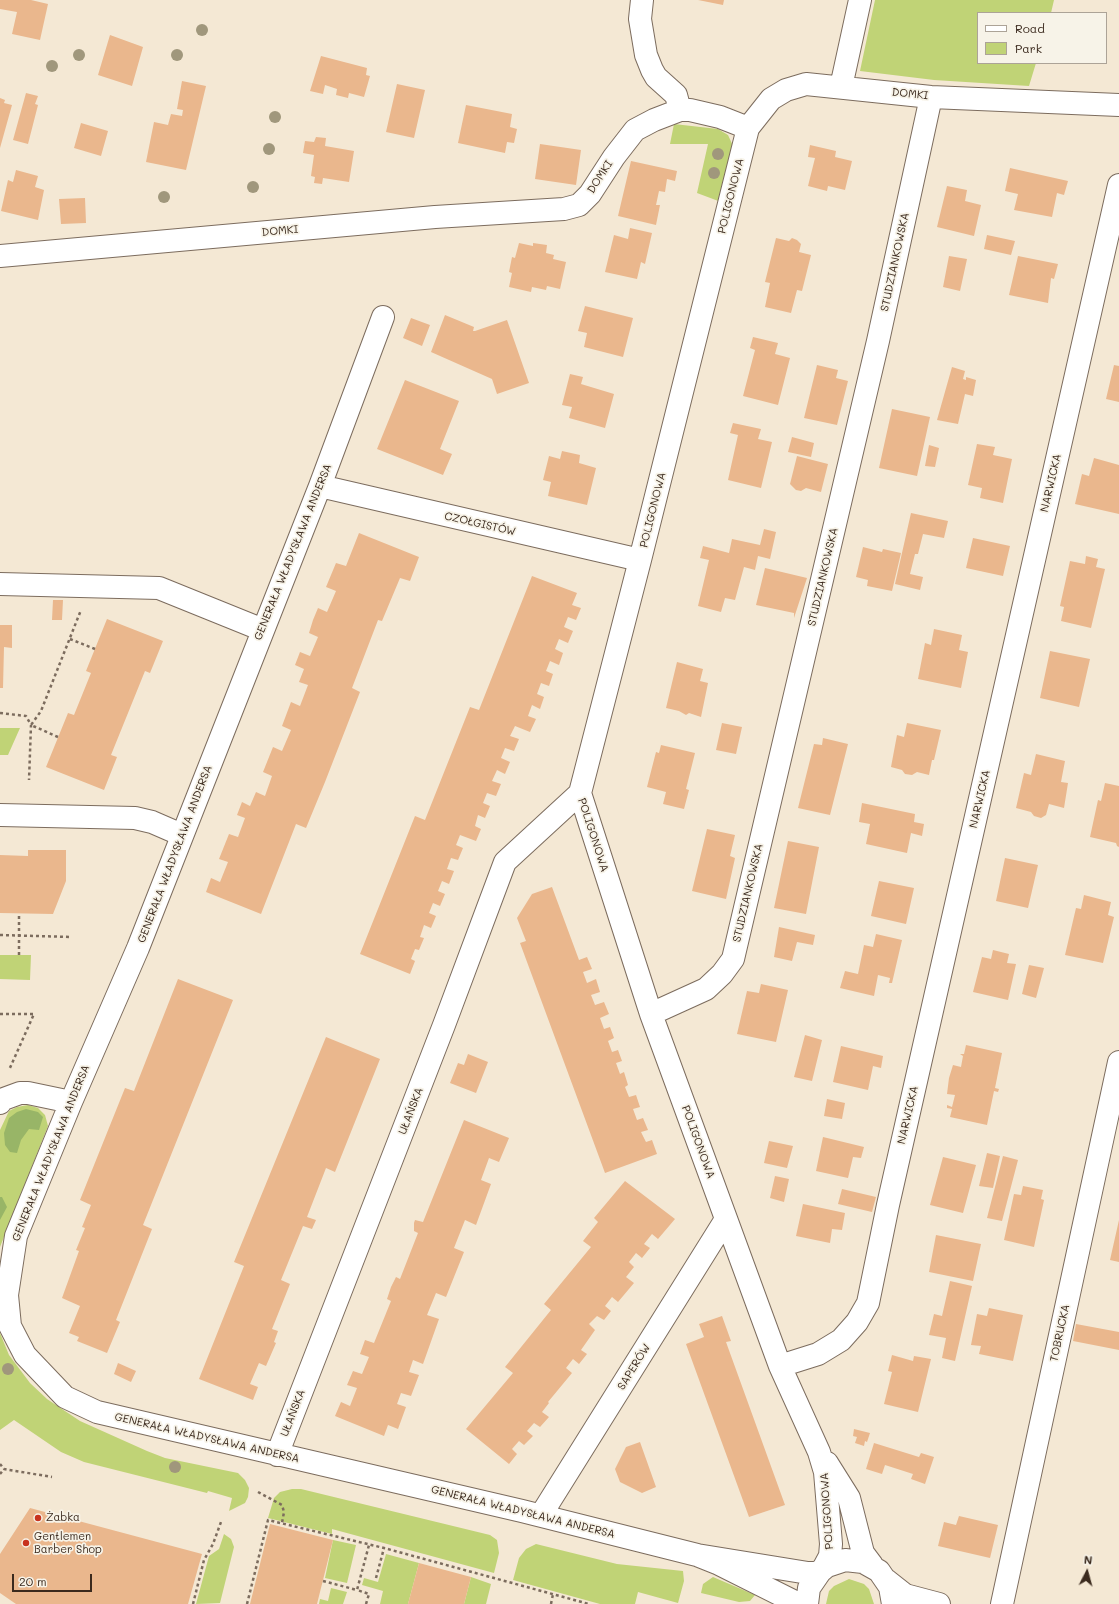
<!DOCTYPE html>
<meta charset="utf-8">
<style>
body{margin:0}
#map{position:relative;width:1119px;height:1604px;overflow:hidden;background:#f4e8d4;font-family:Mali,sans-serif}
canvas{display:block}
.legend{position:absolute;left:977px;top:12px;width:130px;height:52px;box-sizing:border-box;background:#f7f3e8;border:1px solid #aca397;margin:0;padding:5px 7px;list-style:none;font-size:12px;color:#3b2a1e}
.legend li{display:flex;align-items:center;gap:8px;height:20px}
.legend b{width:20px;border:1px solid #aca397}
.north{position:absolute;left:1067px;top:1552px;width:40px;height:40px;-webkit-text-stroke:3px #f7f3e8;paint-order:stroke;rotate:6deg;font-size:11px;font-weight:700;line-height:16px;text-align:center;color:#3b2a1e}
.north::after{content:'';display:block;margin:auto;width:14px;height:18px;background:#3b2a1e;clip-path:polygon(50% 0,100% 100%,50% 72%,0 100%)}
.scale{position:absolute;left:12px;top:1574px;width:80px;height:18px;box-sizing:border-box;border:2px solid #3b2a1e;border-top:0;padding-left:5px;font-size:12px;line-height:14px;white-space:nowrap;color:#3b2a1e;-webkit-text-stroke:3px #f7f3e8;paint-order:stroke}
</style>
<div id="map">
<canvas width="1119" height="1604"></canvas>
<ul class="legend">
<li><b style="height:5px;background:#fff"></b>Road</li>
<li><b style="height:11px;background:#c0d376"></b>Park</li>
</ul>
<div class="north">N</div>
<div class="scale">20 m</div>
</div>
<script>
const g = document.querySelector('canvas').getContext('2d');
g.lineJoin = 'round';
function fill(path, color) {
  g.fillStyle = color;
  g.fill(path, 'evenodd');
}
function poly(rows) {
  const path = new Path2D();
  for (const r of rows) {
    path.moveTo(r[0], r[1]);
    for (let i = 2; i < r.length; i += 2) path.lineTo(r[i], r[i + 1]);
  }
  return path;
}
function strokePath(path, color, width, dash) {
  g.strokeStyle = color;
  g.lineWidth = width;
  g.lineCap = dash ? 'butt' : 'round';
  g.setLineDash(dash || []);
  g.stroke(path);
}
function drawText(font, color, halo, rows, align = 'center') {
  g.font = font + ' Mali,sans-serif';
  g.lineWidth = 3.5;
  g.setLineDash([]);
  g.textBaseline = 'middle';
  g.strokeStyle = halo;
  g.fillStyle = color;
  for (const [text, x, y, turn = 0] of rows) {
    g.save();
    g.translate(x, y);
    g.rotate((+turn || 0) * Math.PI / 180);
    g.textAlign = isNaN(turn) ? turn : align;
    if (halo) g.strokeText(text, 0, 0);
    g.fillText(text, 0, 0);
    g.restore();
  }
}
fill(poly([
 [875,0,1054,0,1051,13,978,13,978,63,1036,63,1029,86,934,80,860,71],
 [674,124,718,129,728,135,734,148,721,202,697,193,708,144,670,144],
 [0,728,20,728,8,755,0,755],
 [0,955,31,955,30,980,0,979],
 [28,1105,38,1108,45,1115,48,1126,0,1247,0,1130,9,1111,17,1107],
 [0,1333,9,1355,30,1383,47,1399,80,1421,147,1451,165,1458,238,1473,245,1480,249,1488,248,1497,245,1503,229,1511,232,1498,208,1491,207,1493,84,1462,61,1452,14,1420,0,1430],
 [292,1489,301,1489,490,1535,497,1540,499,1553,494,1573,332,1529,332,1534,268,1518,274,1498,280,1492],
 [224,1534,231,1539,234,1547,220,1603,196,1604,209,1556,219,1549],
 [333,1540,356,1545,347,1583,325,1578],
 [536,1544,617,1564,683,1571,684,1581,678,1603,638,1592,635,1604,600,1604,513,1580,519,1558,526,1549],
 [386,1554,419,1563,408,1604,380,1604,383,1591,362,1585,364,1578,378,1582],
 [471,1577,491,1584,486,1604,464,1604],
 [713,1577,755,1595,750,1601,739,1602,701,1593,703,1584],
 [849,1579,864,1584,869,1589,874,1604,826,1604,829,1591,834,1586],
 [331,1588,347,1592,343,1604,319,1604,320,1599,328,1601]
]), '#c0d376');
fill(poly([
 [26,1109,38,1112,43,1117,39,1130,29,1129,21,1140,17,1153,10,1152,5,1145,4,1133,9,1118,17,1112],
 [0,1197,2,1197,7,1207,0,1220]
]), '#98b567');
fill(poly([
 [0,0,31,0,48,4,40,40,12,34,17,12,0,9],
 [698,0,724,0,723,5],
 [110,35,143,47,132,86,98,75],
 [321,56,367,68,366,75,370,76,364,97,349,93,348,98,336,95,337,89,325,85,323,94,310,91],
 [182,81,206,86,186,170,146,162,154,122,168,125,171,114,182,116,183,110,177,109],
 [397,84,425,90,414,138,386,132],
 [26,93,38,96,35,104,38,105,28,144,13,140],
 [0,98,5,100,4,103,12,105,0,148],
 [466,105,512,114,510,127,517,129,514,143,507,142,505,153,458,143],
 [81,123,108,131,101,156,74,148],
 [316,137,326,138,325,146,354,151,349,182,323,178,322,184,314,183,315,177,311,176,314,155,303,153,305,141,314,142],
 [540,144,581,150,576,185,535,179],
 [810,145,836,151,835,157,852,161,845,190,828,186,827,191,808,186,815,158,808,157],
 [631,161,677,171,675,181,667,179,665,192,659,191,656,205,660,205,656,225,618,216],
 [1010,168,1068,181,1064,195,1057,193,1052,217,1014,210,1018,194,1005,191],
 [16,170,38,176,35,187,44,190,38,220,1,211,8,180,13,182],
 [947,186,967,190,965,201,981,205,974,236,937,227],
 [85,198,86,223,61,224,59,199],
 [630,228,652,233,645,264,641,262,637,279,605,272,614,235,628,239],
 [987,235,1015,241,1011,255,984,249],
 [776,238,789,241,792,238,797,240,801,244,799,252,811,255,802,291,797,290,791,313,765,307,770,283,765,282],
 [519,243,533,246,533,243,547,245,546,253,554,255,553,259,566,262,560,289,547,286,546,290,532,287,531,292,509,287,512,273,509,272,512,257,515,258],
 [949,256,967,259,960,291,943,287],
 [1018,256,1058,264,1054,279,1051,278,1048,303,1009,295],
 [585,306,633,318,623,357,584,347,587,333,578,331],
 [445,315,474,327,473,331,475,331,507,320,529,383,497,394,492,379,431,352],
 [411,318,430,325,422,346,403,338],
 [753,337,778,343,775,354,790,358,778,405,743,396,755,350,750,348],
 [817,365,838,370,836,378,848,381,837,425,804,418],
 [1114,365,1119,366,1119,402,1106,399],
 [952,367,965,371,963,379,966,380,966,377,976,380,973,396,965,394,958,424,937,420],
 [570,374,583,377,581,384,614,394,605,428,569,418,572,407,562,405],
 [405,380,459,401,440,449,452,454,443,475,377,449],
 [892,409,930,417,917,476,879,468],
 [733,423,761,429,758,439,772,442,761,488,728,480,738,435,730,433],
 [792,437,814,443,811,457,788,452],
 [977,444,995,447,993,455,1012,459,1003,503,980,498,982,488,968,485],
 [929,445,939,448,935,467,925,466],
 [562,451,580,455,579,463,596,468,587,505,548,496,551,482,543,480,549,456,560,459],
 [797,456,828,464,821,492,806,488,801,491,796,490,790,484],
 [1094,458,1119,465,1119,514,1075,504,1082,474,1089,476],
 [911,513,948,521,944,538,923,534,918,554,915,554,910,574,923,577,920,590,895,584],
 [764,529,776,532,770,559,758,556,755,570,744,567,735,600,725,598,721,612,698,606,709,560,700,558,703,546,729,553,732,539,760,545],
 [359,533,419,557,410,581,400,578,382,621,378,620,352,688,360,692,325,782,306,828,296,824,261,914,206,892,211,878,220,882,228,862,219,859,229,834,238,837,245,818,237,815,242,802,250,806,256,792,265,796,272,776,263,772,273,747,282,751,291,730,282,726,291,702,300,706,308,685,299,682,304,669,295,665,300,652,310,656,318,637,309,633,313,620,318,608,327,612,336,591,326,587,336,563,346,566],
 [973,538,1010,546,1003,576,966,568],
 [863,547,882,552,883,549,901,553,892,591,867,586,868,580,856,577],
 [1086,556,1098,559,1096,567,1105,569,1091,628,1061,621,1064,607,1060,606,1070,561,1085,564],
 [765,568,807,578,794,618,794,613,756,605],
 [532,576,577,593,572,605,581,608,576,620,568,617,564,627,573,631,568,643,559,639,555,649,563,653,559,665,550,661,546,671,553,674,549,686,541,683,537,694,544,697,540,709,532,705,528,716,536,719,530,732,515,726,510,736,519,739,514,751,505,748,501,758,510,762,505,774,497,770,492,781,501,784,496,796,487,793,483,803,490,806,485,818,478,815,475,826,481,829,476,841,460,835,456,845,463,848,458,860,451,858,447,869,454,871,449,884,442,881,438,891,445,894,440,906,433,903,429,913,436,916,431,928,424,925,420,937,424,938,419,950,415,949,411,959,415,961,410,974,360,954,415,816,425,820,470,707,479,710],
 [53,600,63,600,62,620,52,620],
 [107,619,163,641,150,673,145,671,111,755,117,757,104,790,46,767,68,713,74,715,91,673,86,671],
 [0,625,12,625,12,648,4,647,3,688,0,688],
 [934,629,962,635,959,650,968,652,961,688,918,679,925,643,931,645],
 [1050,651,1090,659,1079,707,1040,698],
 [677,662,703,669,700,681,708,683,701,717,689,713,686,715,679,711,666,708],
 [722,723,742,727,736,754,716,750],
 [907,723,941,730,934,760,932,760,929,775,917,772,912,775,905,774,902,770,891,767,897,735,904,737],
 [823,738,848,744,830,815,798,808,814,744,822,745],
 [661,745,695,753,686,789,689,790,684,809,663,804,666,792,647,787,656,752,659,753],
 [1036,754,1065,761,1061,782,1068,783,1064,808,1049,804,1046,815,1041,818,1034,816,1031,812,1016,808,1024,773,1031,775],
 [1105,783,1119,786,1119,847,1117,846,1116,843,1090,837,1098,800,1101,801],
 [862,803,915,814,914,822,924,824,922,836,911,833,907,853,866,844,870,824,859,822],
 [707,829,735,835,730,856,735,858,726,899,692,891],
 [788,841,819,847,806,914,774,908],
 [28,850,66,850,66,881,53,914,0,913,0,855,28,856],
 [1005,858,1038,865,1028,908,996,901],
 [879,881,914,888,906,924,871,916],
 [552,887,579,960,587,957,592,969,583,972,587,983,596,979,600,992,591,995,595,1005,604,1002,609,1014,600,1018,604,1029,610,1027,614,1038,608,1041,612,1052,618,1050,622,1061,616,1063,620,1074,624,1072,628,1085,625,1087,629,1097,636,1095,640,1107,633,1109,637,1120,643,1118,648,1130,641,1132,646,1142,652,1140,657,1154,605,1173,520,943,526,941,517,918,532,894],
 [1084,895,1111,902,1108,915,1114,917,1103,963,1065,955,1076,908,1081,909],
 [779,927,815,935,813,945,797,942,792,961,774,957],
 [876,934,902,940,892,983,889,983,890,978,878,975,874,996,840,988,845,971,858,974,864,945,873,947],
 [993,950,1009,954,1007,963,1016,964,1008,1000,973,992,982,957,991,959],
 [1029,965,1044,968,1036,998,1022,994],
 [178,979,233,1000,143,1225,152,1229,116,1320,120,1322,107,1353,77,1341,79,1337,69,1333,80,1306,62,1298,79,1251,76,1250,85,1228,82,1227,91,1205,80,1200,125,1088,134,1091],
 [761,984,788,990,776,1042,737,1034,747,991,759,993],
 [805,1035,822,1040,812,1081,794,1077],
 [326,1037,380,1059,335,1172,326,1168,307,1217,316,1220,312,1229,303,1226,281,1280,290,1284,272,1329,278,1331,274,1342,276,1343,266,1366,259,1363,250,1384,258,1387,253,1400,199,1379,244,1266,234,1262],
 [966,1045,1002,1053,995,1088,999,1089,998,1092,994,1091,987,1125,950,1117,952,1109,947,1108,947,1105,952,1107,955,1095,947,1094,949,1078,953,1065,961,1067,963,1056,960,1054,964,1054],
 [841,1046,883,1056,881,1068,873,1066,868,1090,833,1082],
 [468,1054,488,1062,476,1093,450,1083,458,1063,464,1065],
 [827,1099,845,1103,842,1119,824,1116],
 [464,1120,509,1138,499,1162,489,1158,481,1180,491,1184,476,1225,465,1220,454,1248,464,1252,446,1297,436,1293,427,1315,439,1319,423,1364,413,1360,409,1372,419,1375,411,1396,401,1393,397,1404,406,1407,398,1429,388,1425,384,1436,335,1416,341,1402,350,1406,357,1388,347,1385,353,1371,362,1374,369,1357,360,1354,365,1340,374,1343,391,1301,387,1299,391,1287,396,1277,400,1279,418,1233,414,1231,414,1223,415,1220,423,1222],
 [823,1137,864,1147,861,1158,853,1157,848,1178,816,1171],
 [769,1141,793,1146,787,1168,764,1163],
 [987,1153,1000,1156,993,1188,979,1186],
 [1003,1156,1018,1160,1002,1221,987,1218],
 [943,1157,976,1165,963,1213,930,1205],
 [775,1176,789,1179,784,1202,770,1198],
 [625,1181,675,1219,658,1239,652,1234,644,1244,650,1248,642,1258,636,1253,629,1262,634,1267,626,1277,634,1283,618,1302,612,1297,605,1306,611,1311,604,1320,597,1316,589,1324,595,1330,581,1350,587,1354,579,1364,573,1359,566,1368,572,1373,548,1402,549,1403,542,1412,549,1417,540,1427,534,1423,527,1431,533,1436,524,1445,519,1441,512,1449,517,1454,509,1464,466,1429,513,1373,505,1367,551,1310,544,1304,591,1247,583,1241,598,1222,594,1218],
 [1023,1186,1043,1190,1041,1199,1044,1200,1034,1247,1004,1240,1014,1194,1021,1195],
 [842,1189,876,1197,872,1212,838,1204],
 [803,1204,845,1213,842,1230,832,1229,830,1243,796,1236],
 [1119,1220,1119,1262,1110,1260],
 [936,1235,981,1244,973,1281,929,1272],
 [950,1281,972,1286,955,1361,942,1358,946,1338,929,1335,934,1314,942,1316],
 [989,1308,1023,1315,1013,1361,979,1354,981,1346,971,1345,977,1314,987,1316],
 [722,1316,731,1341,726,1342,785,1505,749,1517,686,1344,704,1337,699,1324],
 [1076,1324,1119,1332,1119,1350,1073,1341],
 [892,1355,913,1361,914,1356,931,1359,918,1412,884,1404,892,1372,888,1371],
 [118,1363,136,1371,131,1382,114,1374],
 [854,1429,870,1433,867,1442,865,1441,864,1446,855,1443,857,1437,853,1436],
 [640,1442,656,1487,642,1493,620,1482,615,1469,626,1447],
 [874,1443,919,1457,921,1453,934,1457,925,1484,911,1479,913,1474,885,1465,882,1474,866,1469],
 [30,1508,202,1554,188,1604,16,1604,0,1593,0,1554],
 [959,1516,998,1525,990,1558,938,1546,944,1522,956,1525],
 [270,1524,333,1540,317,1604,250,1604],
 [419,1563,471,1577,464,1604,408,1604]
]), '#eab78d');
const minor = poly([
 [642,0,640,19,646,55,652,70,656,77,676,95,680,110],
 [841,87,860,0],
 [0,256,435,217,564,209,579,205,590,194,614,157,635,130,654,120,680,110,690,110,720,117,748,128],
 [383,317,320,486,138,948,71,1102,16,1236,7,1295,10,1326,25,1355,65,1397,97,1412,522,1511,697,1555,717,1563,799,1604],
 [320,486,640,560],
 [0,584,159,588,263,630],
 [0,815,135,818,152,822,182,835],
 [651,1014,706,989,722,974,733,959,878,341,931,97],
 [0,1103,1,1100,20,1093,28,1093,71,1102],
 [780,1366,818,1354,841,1340,857,1322,868,1303,888,1205,1119,185],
 [277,1455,444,1025,505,862,580,793],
 [827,1463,849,1498,863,1553,872,1565],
 [541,1515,726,1219],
 [697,1555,808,1573,817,1573,823,1569,830,1556,831,1544,825,1472,819,1452,780,1366,651,1014,580,793,640,560,748,128,771,99,786,90,806,84,931,97,1119,105],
 [886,1580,905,1595,939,1604],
 [807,1604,809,1588,820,1572,827,1566,845,1560,863,1562,879,1571,890,1587,893,1604],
 [1002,1604,1119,1062]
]);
strokePath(minor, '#7c6c5e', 24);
strokePath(poly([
 [70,639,95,649],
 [0,713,26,716,31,725,29,780],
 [58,737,31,725,41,711,81,610],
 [0,935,71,937],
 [19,955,19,913],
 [0,1014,34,1014,9,1070],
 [0,1464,4,1469,52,1477],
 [0,1474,4,1469],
 [258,1492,282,1505,284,1512,282,1523],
 [376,1578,384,1548],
 [323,1581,357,1590],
 [193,1604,204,1560,213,1544,221,1522],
 [247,1604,268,1520,384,1548,589,1604],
 [366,1604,369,1594,357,1590,369,1545],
 [551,1604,553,1594]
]), '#7c6c5e', 2.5, [3, 3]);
strokePath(minor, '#fff', 22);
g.fillStyle = '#a0977c';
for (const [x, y] of [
 [202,30],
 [79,55],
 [177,55],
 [52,66],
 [275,117],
 [269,149],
 [718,154],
 [714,173],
 [253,187],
 [164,197],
 [8,1369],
 [175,1467]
]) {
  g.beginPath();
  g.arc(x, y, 6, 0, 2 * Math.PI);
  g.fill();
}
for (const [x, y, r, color] of [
 [38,1518,4,"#c8321e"],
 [26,1543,4,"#c8321e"]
]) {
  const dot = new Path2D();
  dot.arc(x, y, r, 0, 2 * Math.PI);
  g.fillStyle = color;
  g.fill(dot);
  strokePath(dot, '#f7f3e8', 1.5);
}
drawText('11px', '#3b2a1e', '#f7f3e8', [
 ["DOMKI",910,94,6],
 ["DOMKI",600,177,-57],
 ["POLIGONOWA",731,196,-76],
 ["DOMKI",280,231,-5],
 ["STUDZIANKOWSKA",895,262,-78],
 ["NARWICKA",1051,483,-77],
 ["POLIGONOWA",653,510,-76],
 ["CZOŁGISTÓW",480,524,13],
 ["GENERAŁA WŁADYSŁAWA ANDERSA",293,552,-68],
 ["STUDZIANKOWSKA",823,577,-77],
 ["NARWICKA",980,799,-77],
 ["POLIGONOWA",593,835,72],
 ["GENERAŁA WŁADYSŁAWA ANDERSA",175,854,-69],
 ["STUDZIANKOWSKA",748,893,-77],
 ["UŁAŃSKA",411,1111,-69],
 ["NARWICKA",908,1115,-77],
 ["POLIGONOWA",698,1142,70],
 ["GENERAŁA WŁADYSŁAWA ANDERSA",51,1153,-68],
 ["TOBRUCKA",1060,1333,-78],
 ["SAPERÓW",634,1367,-58],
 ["UŁAŃSKA",293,1413,-69],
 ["GENERAŁA WŁADYSŁAWA ANDERSA",207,1438,13],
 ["POLIGONOWA",827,1511,-94],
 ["GENERAŁA WŁADYSŁAWA ANDERSA",523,1512,14]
]);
drawText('11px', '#3b2a1e', '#f7f3e8', [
 ["Żabka",46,1518],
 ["Gentlemen",34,1537],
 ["Barber Shop",34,1550]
], 'left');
</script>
